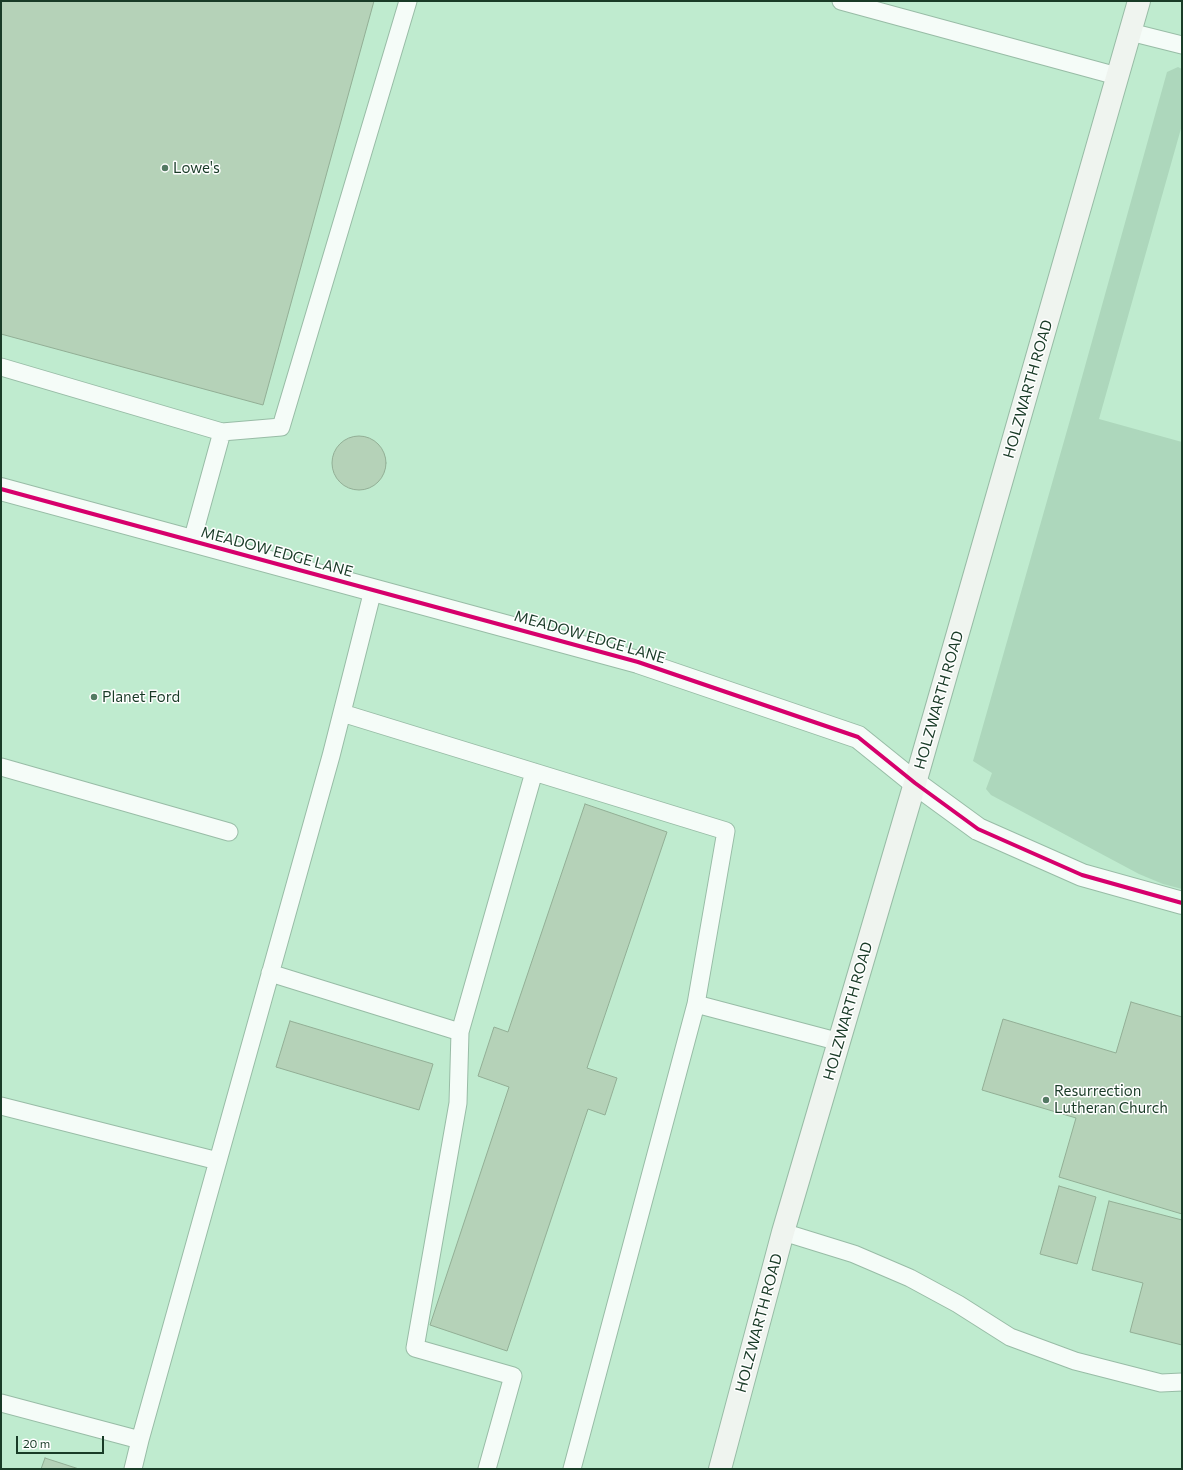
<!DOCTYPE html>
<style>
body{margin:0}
#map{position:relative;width:1183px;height:1470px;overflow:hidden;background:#bfebcf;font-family:Commissioner,sans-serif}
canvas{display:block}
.frame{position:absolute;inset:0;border:2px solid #193b27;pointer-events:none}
.scale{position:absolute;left:16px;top:1436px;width:88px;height:18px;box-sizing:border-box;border:2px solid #193b27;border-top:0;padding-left:5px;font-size:12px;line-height:14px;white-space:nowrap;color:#193b27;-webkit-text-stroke:3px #fff;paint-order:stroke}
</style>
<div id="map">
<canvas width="1183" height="1470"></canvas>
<div class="frame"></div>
<div class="scale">20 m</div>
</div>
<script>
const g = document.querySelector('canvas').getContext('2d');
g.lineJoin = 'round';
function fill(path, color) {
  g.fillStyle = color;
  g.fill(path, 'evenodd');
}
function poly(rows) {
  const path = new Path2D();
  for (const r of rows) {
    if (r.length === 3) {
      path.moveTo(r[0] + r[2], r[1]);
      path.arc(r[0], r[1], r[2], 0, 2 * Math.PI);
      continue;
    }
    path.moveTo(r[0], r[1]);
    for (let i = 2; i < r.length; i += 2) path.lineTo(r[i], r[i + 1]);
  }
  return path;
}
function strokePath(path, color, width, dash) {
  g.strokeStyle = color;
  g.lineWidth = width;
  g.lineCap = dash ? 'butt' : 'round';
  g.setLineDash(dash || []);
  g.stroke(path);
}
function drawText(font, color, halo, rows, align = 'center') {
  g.font = font + ' Commissioner,sans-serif';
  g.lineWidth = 3;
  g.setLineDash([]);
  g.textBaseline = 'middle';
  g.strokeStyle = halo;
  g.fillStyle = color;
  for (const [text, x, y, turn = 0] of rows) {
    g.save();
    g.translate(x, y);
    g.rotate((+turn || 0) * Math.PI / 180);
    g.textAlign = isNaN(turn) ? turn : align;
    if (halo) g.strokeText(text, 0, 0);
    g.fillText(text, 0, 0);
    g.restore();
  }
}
fill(poly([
 [1178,67,1182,69,1182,125,1099,419,1182,442,1182,889,1163,884,1139,874,991,795,986,789,992,773,973,761,1072,413,1167,72]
]), '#add7bc');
const building = poly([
 [1,1,374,1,263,405,1,334,1,1],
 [359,463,27],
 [585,804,667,832,587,1068,617,1078,605,1115,588,1109,507,1351,430,1325,509,1087,478,1076,494,1027,508,1032,585,804],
 [1131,1002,1182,1017,1182,1214,1059,1177,1076,1118,982,1090,1003,1019,1116,1053,1131,1002],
 [290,1021,433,1064,419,1110,276,1067,290,1021],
 [1059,1186,1096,1197,1077,1264,1040,1254,1059,1186],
 [1109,1201,1182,1220,1182,1345,1130,1332,1143,1283,1092,1270,1109,1201],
 [45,1458,79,1469,41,1469,45,1458]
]);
fill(building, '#b5d2b8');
strokePath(building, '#92ae95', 1);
const service = poly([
 [841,1,1117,76],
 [1130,32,1182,45],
 [1,367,222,432,192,541],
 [222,432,281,427,408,1],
 [342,713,726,831,696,1004,840,1042],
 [1,767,229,832],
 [270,973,460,1032,458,1103,415,1348,513,1376,487,1469],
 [460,1032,534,772],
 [1,1106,218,1161],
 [783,1232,854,1254,910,1278,958,1304,1010,1337,1075,1361,1161,1383,1182,1382],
 [1,1403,140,1440,331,756,373,590],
 [133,1469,140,1440],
 [572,1469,696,1004]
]);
const tertiary = poly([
 [1,489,638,662,858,737,915,783,978,829,1082,875,1182,903]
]);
const secondary = poly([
 [720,1469,783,1232,915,783,1139,1]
]);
strokePath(service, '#98bca6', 19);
strokePath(tertiary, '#98bca6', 24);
strokePath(secondary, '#98bca6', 24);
strokePath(service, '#f5fcf8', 17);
strokePath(tertiary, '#f5fcf8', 22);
strokePath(secondary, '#eff4ef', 22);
strokePath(poly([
 [1,489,638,662,858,737,915,783,978,829,1082,875,1182,903]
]), '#d6006c', 4);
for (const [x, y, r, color] of [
 [165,168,4,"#537962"],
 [94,697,4,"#537962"],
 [1046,1100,4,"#537962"]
]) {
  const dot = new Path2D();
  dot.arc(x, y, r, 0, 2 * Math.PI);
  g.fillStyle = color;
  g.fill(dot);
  strokePath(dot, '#fff', 1.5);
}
drawText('15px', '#193b27', '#fff', [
 ["Lowe's",173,168],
 ["Planet Ford",102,697],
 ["Resurrection",1054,1091],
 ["Lutheran Church",1054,1108]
], 'left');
drawText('15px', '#193b27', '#fff', [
 ["HOLZWARTH ROAD",1028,389,-74],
 ["MEADOW EDGE LANE",277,552,15],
 ["MEADOW EDGE LANE",590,637,16],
 ["HOLZWARTH ROAD",939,700,-74],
 ["HOLZWARTH ROAD",848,1011,-74],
 ["HOLZWARTH ROAD",759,1323,-75]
]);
</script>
